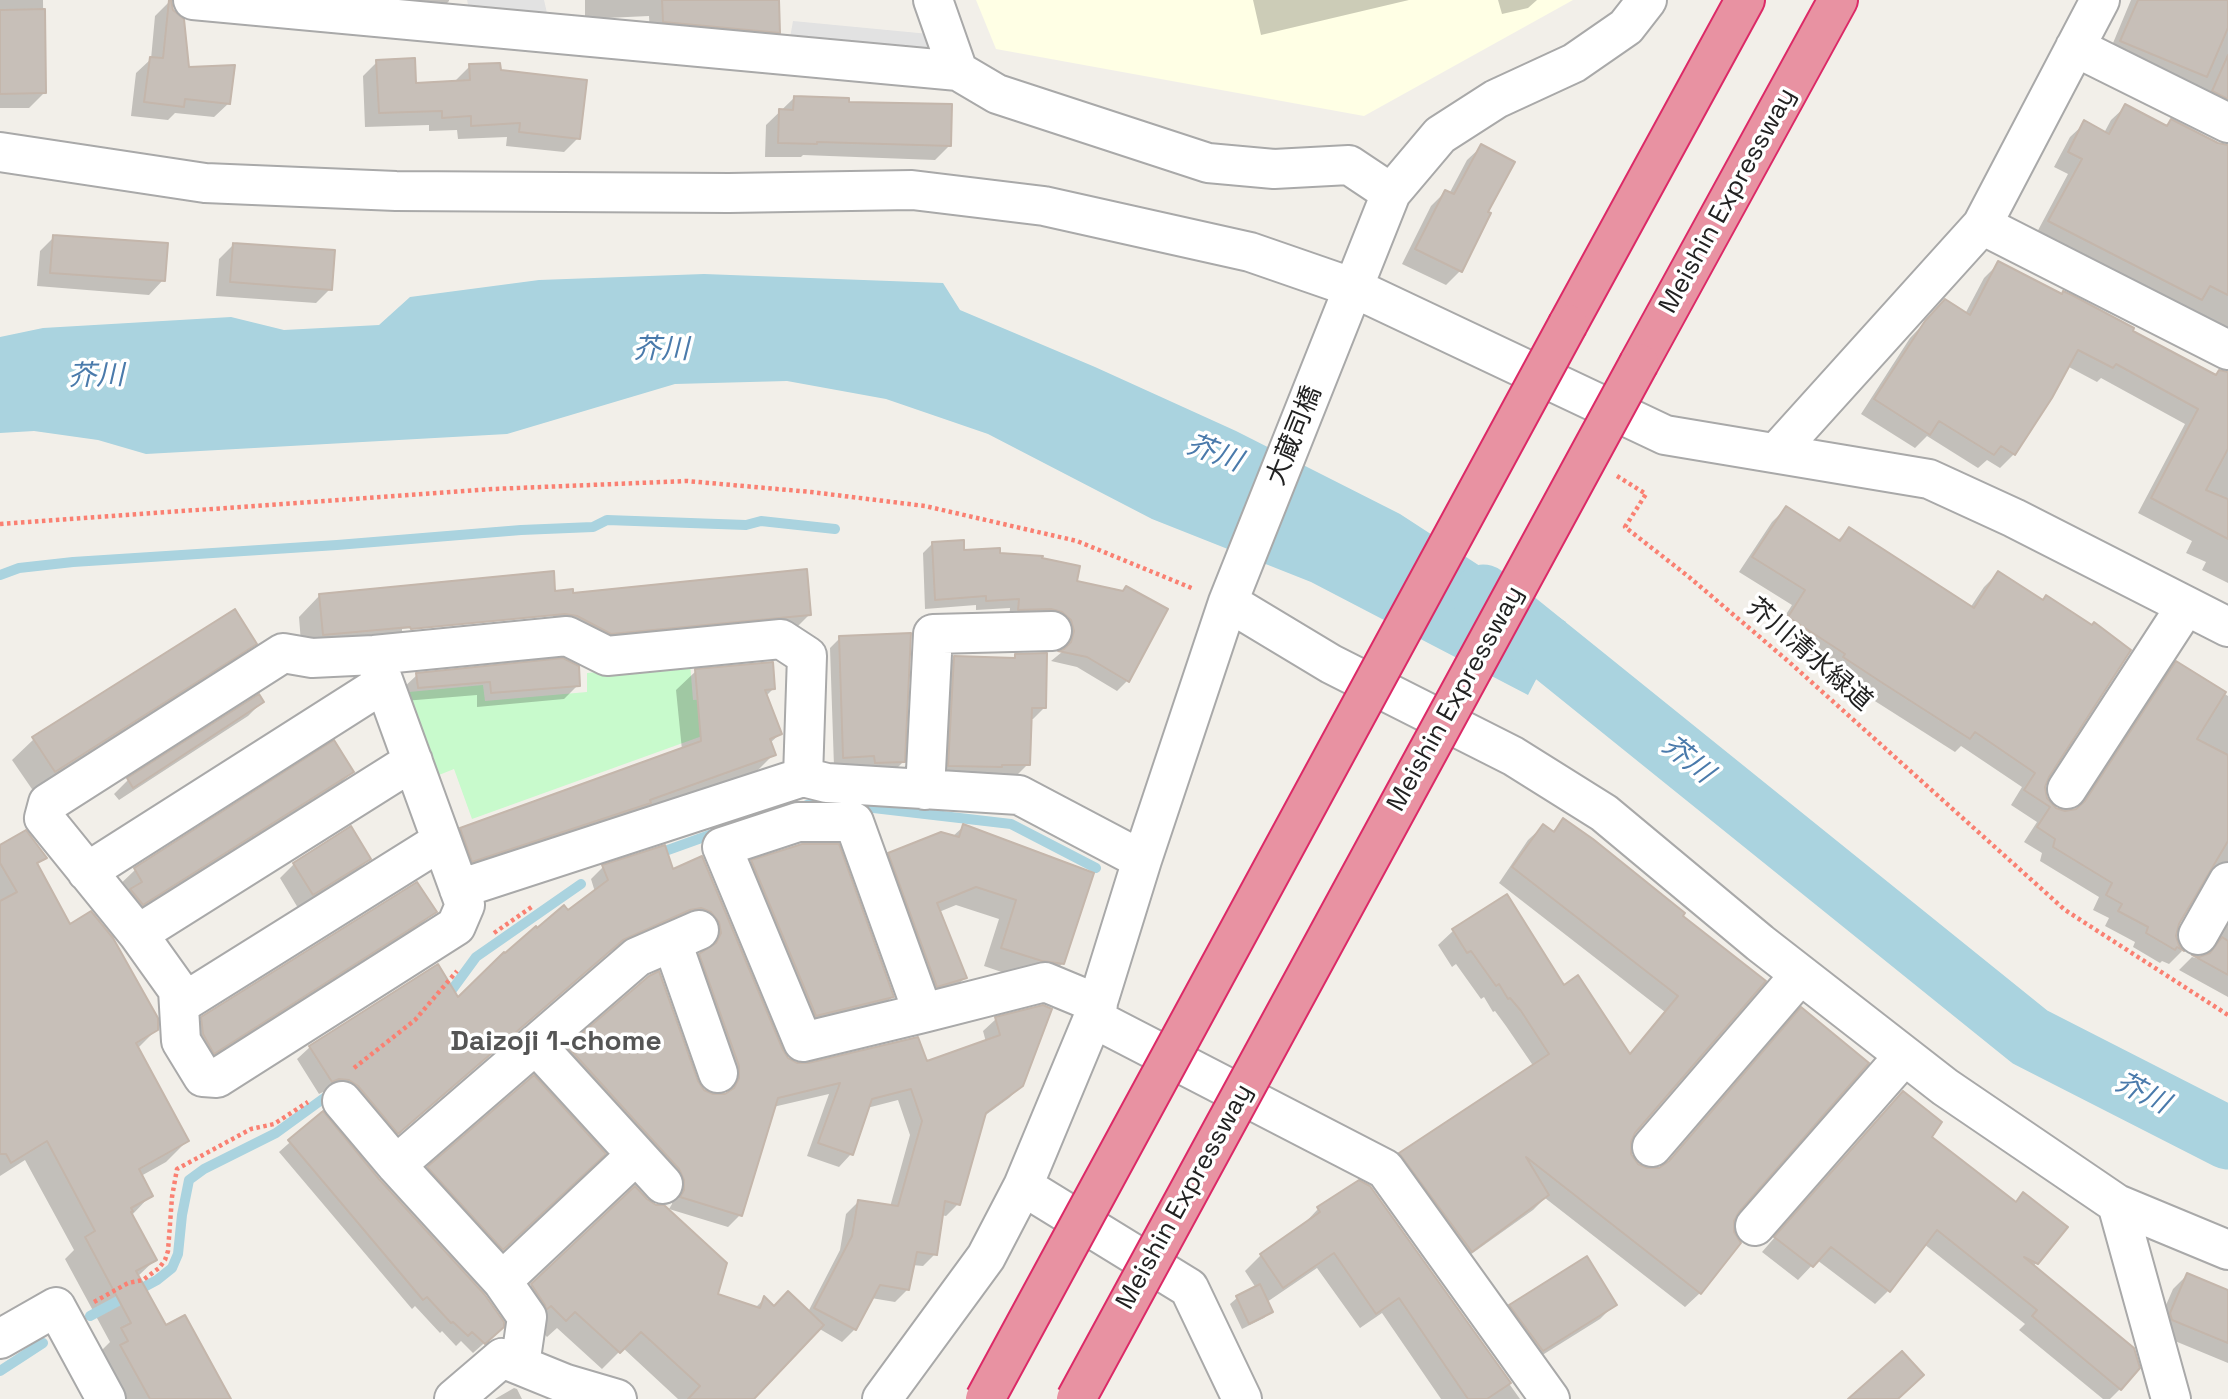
<!DOCTYPE html>
<meta charset="utf-8">
<style>
body{margin:0}
canvas{display:block;background:#f2efe9}
</style>
<canvas width="2228" height="1399"></canvas>
<script>
const g = document.querySelector('canvas').getContext('2d');
g.lineJoin = 'round';
function fill(path, color) {
  g.fillStyle = color;
  g.fill(path, 'evenodd');
}
function poly(rows) {
  const path = new Path2D();
  for (const r of rows) {
    path.moveTo(r[0], r[1]);
    for (let i = 2; i < r.length; i += 2) path.lineTo(r[i], r[i + 1]);
  }
  return path;
}
function strokePath(path, color, width, dash) {
  g.strokeStyle = color;
  g.lineWidth = width;
  g.lineCap = dash ? 'butt' : 'round';
  g.setLineDash(dash || []);
  g.stroke(path);
}
function drawText(font, color, halo, rows, align = 'center') {
  g.font = font + ' "Space Grotesk","Noto Sans JP",sans-serif';
  g.lineWidth = 7;
  g.setLineDash([]);
  g.textBaseline = 'middle';
  g.strokeStyle = halo;
  g.fillStyle = color;
  for (const [text, x, y, turn = 0] of rows) {
    g.save();
    g.translate(x, y);
    g.rotate((+turn || 0) * Math.PI / 180);
    g.textAlign = isNaN(turn) ? turn : align;
    if (halo) g.strokeText(text, 0, 0);
    g.fillText(text, 0, 0);
    g.restore();
  }
}
fill(poly([
 [976,0,1573,0,1364,116,996,49]
]), '#ffffe5');
fill(poly([
 [690,663,693,700,739,697,741,722,472,819,454,769,439,775,409,692,483,685,485,701,587,692,587,673]
]), '#c8facc');
fill(poly([
 [467,0,544,0,550,26,472,22],
 [793,21,929,34,939,66,788,49]
]), '#e2e2e2');
fill(poly([
 [704,274,943,283,960,310,1095,367,1236,431,1400,514,1566,622,1528,695,1311,582,1152,519,988,434,886,399,787,381,675,384,507,434,146,454,98,440,34,431,0,433,0,337,43,328,231,317,284,330,379,325,410,297,539,280]
]), '#aad3df');
fill(poly([
 [0,0,43,0,44,93,29,108,0,108],
 [325,0,449,0,449,1,434,16],
 [585,0,777,0,778,32,765,45,650,35,649,16,585,19],
 [1253,0,1409,0,1261,35],
 [1498,0,1537,0,1528,8,1502,14],
 [2131,0,2228,0,2228,119,2108,55],
 [169,2,188,69,229,103,214,117,175,113,168,120,131,116,136,73,151,59,155,16],
 [377,62,414,85,456,83,456,80,470,66,499,72,578,138,564,152,506,146,507,137,458,139,457,130,429,131,429,125,365,127,363,76],
 [794,98,847,103,949,146,935,160,803,155,801,157,765,157,766,125],
 [2126,106,2165,127,2171,121,2228,154,2228,335,2035,236,2068,174,2054,167,2070,137,2085,123,2104,133,2111,120],
 [1482,146,1486,212,1460,271,1446,285,1402,264,1431,206,1445,192,1449,194,1467,160],
 [54,237,163,280,149,295,37,286,40,251],
 [233,245,330,289,316,303,216,296,219,259],
 [1999,263,2214,376,2218,371,2228,373,2228,583,2202,570,2206,562,2186,553,2192,541,2138,513,2185,424,2101,378,2097,382,2067,366,2014,454,2000,468,1987,460,1978,468,1927,436,1915,448,1861,414,1910,338,1931,316,1965,314,1984,278],
 [1786,508,1837,541,1849,529,1970,608,1984,587,1998,573,2047,776,2043,787,2046,799,2055,809,2065,813,2076,811,2162,678,2176,663,2228,696,2228,881,2212,874,2204,876,2177,924,2174,936,2177,946,2182,951,2169,964,2162,961,2160,963,2133,947,2135,942,2105,926,2109,918,2093,910,2099,897,2040,861,2042,853,2024,842,2037,822,2011,805,2022,787,1961,746,1955,752,1867,696,1830,672,1832,669,1775,632,1792,605,1739,572,1772,522],
 [933,543,963,551,998,554,1075,582,1127,681,1117,691,1077,667,1051,661,1062,652,1065,642,1009,619,1010,608,976,610,976,605,925,609,923,553],
 [554,593,809,615,788,636,302,656,299,617,320,595],
 [553,614,553,617,402,632,402,629],
 [840,638,903,762,893,772,865,773,865,766,834,767,830,648],
 [254,644,233,665,34,792,12,760,34,739],
 [1016,656,1044,708,1033,719,1030,719,1028,764,1017,775,938,777,943,669,954,658,1012,660],
 [696,671,773,689,766,696,780,734,770,743,774,754,755,773,453,880,442,849,461,830,682,750,676,690],
 [417,675,578,685,564,699,477,707,477,695,404,701,402,689],
 [262,702,248,716,119,800,114,794,128,780],
 [334,743,352,772,331,793,121,925,113,891,135,870],
 [1563,820,1681,916,1764,981,1634,1132,1629,1142,1629,1154,1637,1165,1647,1170,1659,1170,1665,1166,1787,1024,1737,1211,1700,1293,1685,1307,1545,1198,1533,1210,1456,1265,1386,1169,1400,1155,1534,1067,1506,1026,1495,1011,1493,1012,1484,997,1481,999,1456,964,1452,967,1438,945,1453,931,1506,896,1563,987,1629,1055,1665,1012,1499,883,1528,840,1543,826,1552,832],
 [964,826,1063,963,1044,982,1022,979,984,966,999,919,956,905,939,912,965,978,946,996,918,1004,871,873,889,854,952,837],
 [0,847,44,857,37,865,69,926,157,1029,137,1049,187,1141,166,1162,141,1176,151,1195,131,1216,155,1260,137,1277,165,1328,227,1399,103,1399,89,1374,105,1357,102,1350,110,1342,65,1259,74,1250,25,1160,0,1176],
 [701,858,781,1051,787,1060,797,1065,926,1063,986,1042,983,1031,996,1019,1022,1085,1009,1098,983,1117,958,1204,946,1216,941,1215,935,1254,923,1266,912,1265,907,1290,895,1302,871,1298,855,1329,842,1342,818,1328,752,1399,678,1399,623,1348,602,1369,557,1328,547,1337,514,1303,532,1285,716,1295,755,1308,764,1299,774,1308,808,1312,840,1250,846,1214,858,1202,890,1207,910,1135,898,1100,867,1108,851,1154,839,1167,807,1156,829,1094,773,1107,740,1215,728,1227,669,1209,672,1204,673,1193,556,1060,650,977,696,1082,703,1091,713,1096,726,1095,728,1092,727,1079,688,968,707,951,709,947,708,935,676,922,609,952,385,1145,336,1092,325,1091,319,1094,297,1059,310,1047,458,999,537,931,595,892,591,879,603,867,672,872],
 [369,859,355,873,298,908,280,878,294,864],
 [752,862,892,997,879,1010,803,1029,739,875],
 [434,912,413,933,193,1074,181,1040,203,1018],
 [2228,918,2228,997,2179,970,2192,957,2199,959,2206,957],
 [1889,1106,2015,1203,2024,1194,2037,1262,2033,1267,2120,1389,2110,1399,2103,1399,2019,1330,2025,1324,1924,1244,1888,1291,1875,1304,1817,1260,1798,1280,1762,1252],
 [323,1113,378,1180,491,1337,473,1353,461,1341,456,1346,442,1331,440,1333,415,1306,412,1309,279,1152],
 [429,1168,589,1168,488,1263,415,1182],
 [1359,1182,1369,1187,1520,1399,1441,1399,1382,1313,1360,1328,1317,1268,1267,1302,1271,1311,1264,1318,1242,1329,1230,1304,1237,1298,1256,1288,1245,1271,1261,1255,1302,1226,1318,1209],
 [2187,1275,2228,1292,2228,1363,2158,1334,2156,1328,2173,1289],
 [1614,1305,1600,1319,1528,1364,1496,1320,1510,1306],
 [514,1388,517,1389,522,1399,495,1399]
]), '#0003');
strokePath(poly([
 [0,575,19,568,73,562,337,545,521,530,593,527,607,520,746,525,761,521,835,529],
 [807,805,822,802,1011,824,1096,868],
 [654,855,718,832],
 [446,998,476,957,581,884],
 [90,1316,157,1280,172,1268,178,1254,182,1215,189,1180,204,1169,276,1133,360,1072],
 [0,1371,43,1343]
]), '#aad3df', 10);
strokePath(poly([
 [1483,596,2030,1037,2228,1138]
]), '#aad3df', 63);
const building = poly([
 [169,0,171,0,173,10,184,19,189,67,235,65,230,104,185,99,184,107,144,102,150,57,163,58,169,0],
 [662,0,779,0,780,33,663,22,662,0],
 [2138,0,2228,0,2228,28,2207,77,2120,41,2138,0],
 [45,9,46,93,0,94,0,10,45,9],
 [2228,55,2228,99,2212,91,2228,55],
 [415,58,416,83,470,80,469,64,500,63,501,70,587,80,580,139,519,132,520,123,471,126,471,116,442,118,442,111,379,113,376,60,415,58],
 [794,96,849,98,849,102,952,104,951,146,817,142,817,144,778,143,779,109,793,110,794,96],
 [2125,104,2167,126,2171,119,2218,143,2228,145,2228,295,2210,286,2202,300,2048,221,2082,159,2068,152,2084,120,2109,134,2125,104],
 [1481,144,1515,162,1488,212,1491,213,1462,272,1415,249,1445,190,1454,194,1481,144],
 [53,235,168,243,165,281,50,273,53,235],
 [233,243,335,250,332,290,230,282,233,243],
 [1998,261,2062,294,2063,291,2072,295,2134,328,2133,331,2216,375,2219,370,2228,372,2228,449,2206,490,2228,499,2228,539,2151,498,2198,409,2116,364,2113,368,2078,350,2052,398,2015,455,2001,446,1994,455,1939,421,1930,435,1874,399,1925,321,1945,299,1970,315,1998,261],
 [1786,506,1840,541,1849,527,1974,608,1998,571,2043,600,2046,595,2092,625,2094,622,2131,650,2049,777,2045,787,2047,798,2056,808,2065,811,2076,809,2085,801,2176,661,2226,692,2197,739,2228,755,2228,841,2179,924,2176,936,2179,945,2184,951,2177,947,2175,950,2146,933,2148,927,2118,911,2122,904,2106,895,2112,883,2053,847,2055,839,2037,827,2050,807,2024,790,2035,773,1975,732,1970,739,1881,682,1843,657,1845,654,1788,617,1805,590,1752,557,1786,506],
 [964,540,964,550,1000,548,1000,553,1043,556,1042,558,1080,566,1077,581,1123,591,1126,586,1168,609,1129,682,1087,657,1058,651,1064,649,1071,642,1074,631,1071,620,1062,612,1051,609,1018,610,1019,599,986,601,986,596,935,600,932,542,964,540],
 [807,569,811,615,611,634,577,616,565,614,411,629,410,627,323,635,319,594,554,571,555,591,573,589,573,593,807,569],
 [235,609,257,644,55,772,32,737,235,609],
 [911,633,905,762,875,763,874,756,843,758,839,636,911,633],
 [1047,653,1046,708,1032,708,1030,765,1002,765,1002,767,948,766,954,656,1015,658,1015,654,1047,653],
 [563,658,579,666,580,686,491,693,490,682,418,688,416,673,563,658],
 [773,662,775,689,765,690,782,734,770,739,776,755,650,800,651,803,472,862,460,828,701,741,695,669,773,662],
 [259,694,264,702,133,788,127,778,259,694],
 [334,740,354,772,143,905,130,889,142,882,134,868,334,740],
 [1563,818,1593,839,1685,913,1683,916,1766,981,1635,1133,1631,1142,1631,1154,1638,1164,1647,1168,1659,1168,1669,1161,1801,1007,1869,1063,1739,1212,1734,1221,1734,1232,1741,1243,1701,1294,1526,1157,1549,1195,1472,1252,1399,1153,1549,1054,1521,1011,1510,998,1508,999,1499,984,1496,986,1471,951,1467,953,1452,929,1507,894,1564,985,1578,975,1630,1054,1678,996,1512,867,1543,824,1554,832,1563,818],
 [963,824,1094,873,1064,964,1042,961,1001,948,1016,900,976,887,937,903,967,978,937,987,888,853,941,832,959,837,963,824],
 [351,826,371,859,313,895,293,863,351,826],
 [26,830,47,858,37,863,70,924,91,911,113,938,158,1018,158,1030,136,1043,189,1141,139,1169,153,1196,131,1208,133,1211,131,1212,157,1260,136,1271,166,1325,185,1315,231,1399,150,1399,120,1345,128,1341,121,1328,131,1323,85,1237,95,1231,47,1141,11,1163,6,1154,0,1154,0,901,17,892,0,863,0,845,26,830],
 [802,844,839,844,894,997,816,1016,751,860,802,844],
 [665,845,673,869,702,856,783,1050,788,1058,797,1063,808,1063,918,1037,927,1061,1000,1035,995,1017,1043,1005,1052,1009,1023,1086,986,1113,960,1205,945,1201,937,1255,917,1252,909,1290,880,1285,856,1330,814,1308,852,1236,858,1200,898,1206,922,1121,911,1089,872,1099,853,1155,818,1143,840,1083,778,1098,742,1216,680,1197,684,1190,684,1180,679,1169,567,1046,649,976,659,971,698,1081,704,1090,713,1094,725,1094,734,1088,739,1078,739,1066,699,954,716,943,721,933,719,922,711,912,701,908,690,910,623,940,398,1134,358,1086,349,1080,339,1079,332,1082,309,1046,438,964,458,997,504,952,505,953,536,926,537,928,564,905,568,910,608,880,602,865,665,845],
 [417,882,437,912,214,1054,203,1034,201,1017,417,882],
 [2222,937,2228,941,2228,975,2192,955,2199,957,2210,953,2222,937],
 [534,1075,606,1154,503,1250,427,1167,534,1075],
 [1903,1091,1942,1122,1932,1137,2016,1202,2023,1192,2068,1227,2038,1264,2024,1257,2134,1348,2140,1368,2121,1390,2032,1316,2037,1310,1937,1230,1890,1292,1831,1247,1813,1267,1774,1237,1903,1091],
 [323,1111,379,1179,485,1295,504,1322,504,1327,485,1344,472,1332,468,1336,453,1322,451,1323,427,1297,423,1300,288,1140,323,1111],
 [1359,1180,1370,1186,1511,1383,1487,1399,1468,1399,1399,1298,1376,1314,1334,1253,1283,1288,1260,1254,1320,1212,1317,1207,1359,1180],
 [635,1186,647,1199,656,1205,664,1205,727,1263,718,1294,760,1308,764,1296,774,1306,788,1291,824,1325,754,1399,688,1399,700,1386,641,1332,620,1353,575,1312,566,1321,551,1306,546,1310,545,1305,531,1284,635,1186],
 [1587,1256,1617,1305,1543,1351,1509,1305,1587,1256],
 [2187,1273,2228,1290,2228,1343,2172,1320,2170,1313,2187,1273],
 [1260,1284,1273,1312,1249,1324,1236,1296,1260,1284],
 [1902,1351,1924,1375,1898,1399,1848,1399,1902,1351]
]);
fill(building, '#c7bfb8');
strokePath(building, '#c4b6ab', 2);
const minor = poly([
 [193,0,958,71],
 [933,0,958,71,997,94,1208,163,1274,169,1349,165,1391,193],
 [2075,47,2228,123],
 [0,152,205,183,396,191,729,193,912,190,1044,206,1250,252,1354,288,1665,435,1929,479,2014,518,2228,627],
 [1982,225,2228,350],
 [1777,452,1982,225,2100,0],
 [1228,602,1331,664,1513,756,1604,813,1760,943,1945,1087,2117,1204,2228,1250],
 [374,655,465,905,456,926,217,1078,203,1077,181,1041,178,990,138,934,44,818,48,803,283,653,312,658,374,655,567,636,607,656,781,639,807,656,803,777],
 [2067,789,2186,606],
 [925,790,933,634,1052,631],
 [87,872,384,683],
 [459,889,803,777,827,783,1019,795,1142,860],
 [138,934,413,761],
 [2198,935,2228,882],
 [672,942,718,1073],
 [179,1005,441,841],
 [923,1013,854,822,798,822,722,847,803,1042,923,1013,1045,982,1098,1004],
 [1093,1018,1385,1169,1550,1399],
 [536,1045,663,1184],
 [342,1101,396,1165,502,1281,527,1317,520,1365],
 [1652,1147,1800,975],
 [396,1165,637,957,699,930],
 [1023,1186,1189,1288,1242,1399],
 [2117,1204,2171,1399],
 [1755,1226,1904,1056],
 [502,1281,636,1155],
 [0,1339,56,1307,106,1399],
 [454,1399,502,1358,566,1384,617,1399],
 [882,1399,986,1257,1023,1186,1093,1018,1142,860,1228,602,1391,193,1440,135,1496,99,1574,63,1626,27,1647,0]
]);
const highway = poly([
 [1568,324,1745,0],
 [1639,363,1838,0]
]);
strokePath(minor, '#a9a9a9', 42);
strokePath(highway, '#dc2a67', 42);
strokePath(poly([
 [1617,476,1646,494,1625,527,1689,577,1788,661,2065,910,2228,1015],
 [0,524,493,489,687,481,811,492,925,506,1077,541,1194,589],
 [494,933,533,906],
 [354,1068,415,1020,457,971],
 [94,1302,128,1283,143,1280,159,1268,165,1260,168,1251,172,1197,177,1169,251,1129,274,1124,308,1102]
]), '#fa8072', 4.5, [3.5, 3.5]);
strokePath(minor, '#fff', 38);
strokePath(highway, '#e892a2', 38);
const highwayBridge = poly([
 [985,1399,1568,324],
 [1076,1399,1639,363]
]);
strokePath(highwayBridge, '#dc2a67', 42, []);
strokePath(highwayBridge, '#e892a2', 38);
drawText('26px', '#222', '#fff', [
 ["Meishin Expressway",1728,201,-61],
 ["大蔵司橋",1295,436,-68],
 ["芥川清水緑道",1809,655,41],
 ["Meishin Expressway",1456,699,-61],
 ["Meishin Expressway",1185,1197,-61]
]);
drawText('italic 28px', '#4a7aab', '#fff', [
 ["芥川",661,350],
 ["芥川",96,377,-1],
 ["芥川",1214,454,20],
 ["芥川",1687,760,39],
 ["芥川",2142,1094,27]
]);
drawText('bold 28px', '#555', '#fff', [
 ["Daizoji 1-chome",556,1042]
]);
</script>
